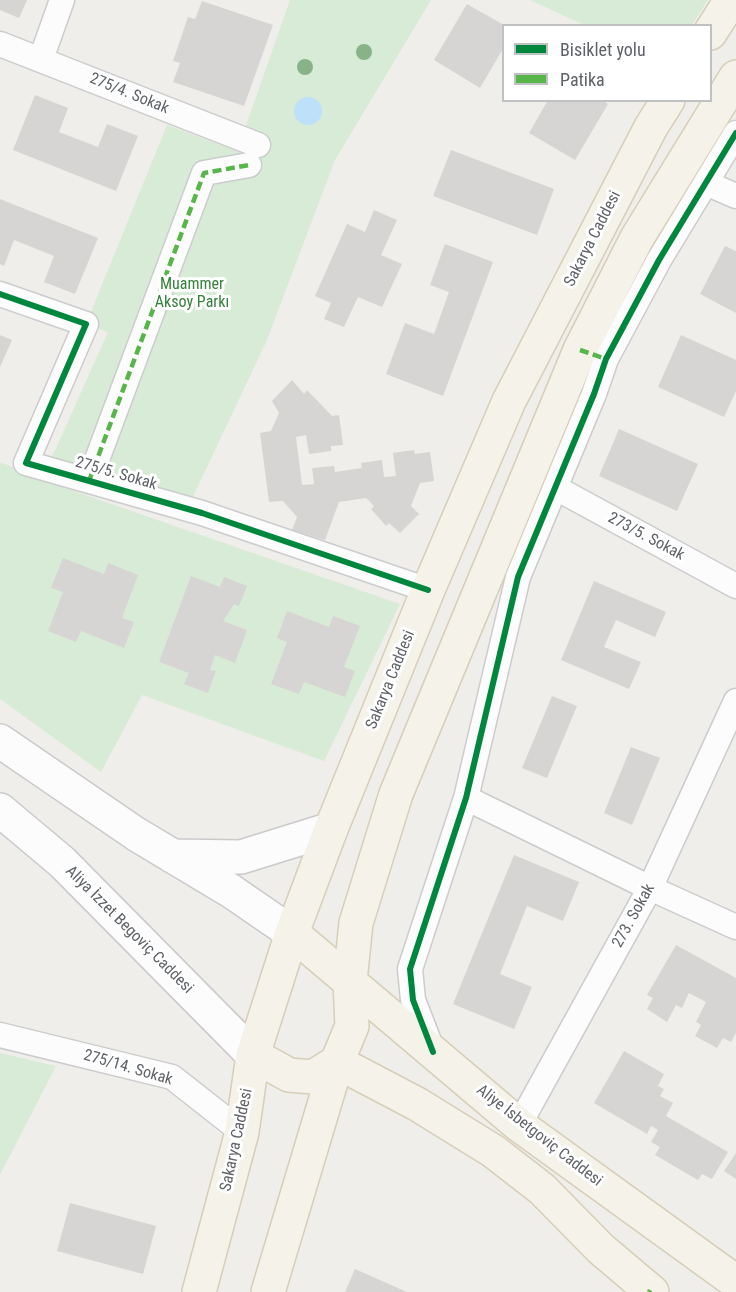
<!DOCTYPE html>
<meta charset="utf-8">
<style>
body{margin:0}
#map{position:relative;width:736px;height:1292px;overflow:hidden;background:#efeeea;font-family:"Roboto Condensed",sans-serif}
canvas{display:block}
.legend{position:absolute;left:502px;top:24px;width:210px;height:78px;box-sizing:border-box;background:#fff;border:2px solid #bfc1c3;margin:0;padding:8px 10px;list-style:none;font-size:18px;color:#5f6368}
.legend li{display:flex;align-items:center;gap:12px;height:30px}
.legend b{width:30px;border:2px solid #bfc1c3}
</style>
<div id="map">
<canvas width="736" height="1292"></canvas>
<ul class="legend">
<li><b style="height:8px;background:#00873e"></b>Bisiklet yolu</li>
<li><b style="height:8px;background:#58b549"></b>Patika</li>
</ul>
</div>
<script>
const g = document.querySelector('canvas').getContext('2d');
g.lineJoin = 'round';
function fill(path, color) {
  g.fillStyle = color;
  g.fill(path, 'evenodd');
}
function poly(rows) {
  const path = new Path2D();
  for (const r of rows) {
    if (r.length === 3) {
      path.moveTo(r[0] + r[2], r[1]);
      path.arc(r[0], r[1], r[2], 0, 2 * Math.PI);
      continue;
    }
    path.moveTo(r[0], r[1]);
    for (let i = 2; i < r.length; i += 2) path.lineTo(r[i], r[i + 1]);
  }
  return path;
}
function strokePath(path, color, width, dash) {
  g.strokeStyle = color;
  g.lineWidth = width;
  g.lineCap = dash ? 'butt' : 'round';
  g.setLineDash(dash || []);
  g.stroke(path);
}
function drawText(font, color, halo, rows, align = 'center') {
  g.font = font + ' "Roboto Condensed",sans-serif';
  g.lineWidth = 6;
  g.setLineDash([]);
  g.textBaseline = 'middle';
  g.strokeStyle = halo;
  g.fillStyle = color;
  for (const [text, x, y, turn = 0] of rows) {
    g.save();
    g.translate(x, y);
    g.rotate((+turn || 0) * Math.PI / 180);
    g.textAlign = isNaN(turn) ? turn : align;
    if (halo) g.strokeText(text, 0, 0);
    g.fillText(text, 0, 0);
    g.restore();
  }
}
fill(poly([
 [290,0,431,0,335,160,267,340,191,501,48,466,108,332,86,324,167,125,237,151],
 [530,0,708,0,692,25,586,26],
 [0,462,68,489,400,604,324,761,142,695,101,772,0,699],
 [0,1053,56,1066,0,1175]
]), '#d8ebd6');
fill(poly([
 [308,111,14]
]), '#bfe0f9');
fill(poly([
 [0,0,27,0,19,18,0,10],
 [202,1,273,25,244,106,173,82,180,63,173,61,188,17,195,19],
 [467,4,504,25,504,47,480,88,434,60],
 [35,95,68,108,59,132,98,147,107,124,138,136,116,191,13,150],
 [548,100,602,100,608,104,575,160,529,133],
 [451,150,554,189,537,235,433,196],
 [0,199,98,238,75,294,44,282,54,256,14,240,4,266,0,264],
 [374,210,397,220,381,255,402,264,382,307,358,297,344,327,324,319,331,303,315,296,347,224,365,232],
 [445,244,493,262,443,396,386,374,405,323,434,334,449,292,430,285],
 [725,246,736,251,736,313,700,294],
 [0,335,12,340,0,367],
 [681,335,736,360,736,391,724,417,658,387],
 [292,380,304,394,307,390,332,416,339,415,343,445,331,446,331,451,309,454,306,435,296,437,302,485,314,484,312,468,334,466,335,472,362,468,361,463,382,460,384,477,396,476,393,453,414,450,415,454,430,452,434,481,420,483,411,506,419,514,400,533,389,523,386,526,371,509,374,506,366,498,339,502,325,540,292,530,297,517,283,501,269,502,260,433,271,431,279,413,272,401],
 [619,429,698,464,677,511,599,476],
 [63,558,104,574,108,563,138,575,122,618,134,622,124,648,81,631,76,642,48,631,63,592,51,588],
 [191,576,220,587,224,577,247,586,239,606,234,604,223,621,247,630,235,663,215,655,210,670,216,671,208,693,184,684,189,673,159,662],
 [594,581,666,612,655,637,616,620,604,647,641,662,629,689,561,660],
 [287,611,329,627,333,616,360,626,344,667,355,671,345,697,304,682,299,694,271,684,287,642,277,638],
 [552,696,577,706,547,778,522,768],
 [631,747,660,758,632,825,604,813],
 [514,855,579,882,563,921,527,906,500,974,532,987,514,1029,453,1004],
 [676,945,736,978,736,1033,731,1042,723,1038,717,1048,695,1036,701,1025,696,1022,706,1002,689,993,682,1008,676,1005,667,1022,647,1009,653,998,647,995],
 [624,1051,664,1074,658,1086,664,1089,660,1096,673,1103,666,1116,728,1152,712,1179,702,1174,698,1180,655,1155,660,1147,651,1142,658,1130,651,1126,647,1134,594,1103],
 [736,1153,736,1179,724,1171],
 [70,1203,156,1226,143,1274,57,1251],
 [355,1269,407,1292,345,1292]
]), '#d6d5d3');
const street = poly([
 [0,44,258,145],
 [41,59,62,0],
 [706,183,736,196],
 [0,294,86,324,26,463,202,513,428,590],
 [89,481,204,173,249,165],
 [556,488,736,586],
 [466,798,650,888,736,927],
 [0,1035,172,1077,242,1132],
 [432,1049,413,1000,410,969,466,798,518,577,594,394,606,359,659,260,736,133],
 [519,1125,650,888,736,701]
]);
const secondary = poly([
 [0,741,136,834,231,891,292,933],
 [0,810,62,862,253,1055],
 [172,856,241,857,331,829]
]);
const primary = poly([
 [710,33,731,0],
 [292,933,519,1125,736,1282],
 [253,1055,289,1075,313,1077,337,1062],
 [337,1062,417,1104,493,1151,542,1189,601,1249,652,1292],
 [199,1292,242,1132,253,1055,292,933,331,829,428,590,509,401,651,127,668,100],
 [268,1292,337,1062,352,1026,350,981,356,923,396,794,580,350,637,238,736,77]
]);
strokePath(street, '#cbcccc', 27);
strokePath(secondary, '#cacacb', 36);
strokePath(primary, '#d7ceb8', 36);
strokePath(street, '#fdfcfc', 24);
strokePath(secondary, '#fdfcfc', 33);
strokePath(primary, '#f4f2e9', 33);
strokePath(poly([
 [580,350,606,359],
 [89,481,204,173,249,165],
 [649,1292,650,1290]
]), '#58b549', 4.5, [9, 4.5]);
strokePath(poly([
 [0,294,86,324,26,463,202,513,428,590],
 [433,1052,413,1000,410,969,466,798,518,577,594,394,606,359,659,260,736,133]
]), '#00873e', 6);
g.fillStyle = '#88b388';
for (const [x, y] of [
 [364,52],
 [305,67]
]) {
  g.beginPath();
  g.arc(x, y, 8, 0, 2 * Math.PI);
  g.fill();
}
drawText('16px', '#5f6368', '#fff', [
 ["275/4. Sokak",129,94,22],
 ["Sakarya Caddesi",593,239,-63],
 ["275/5. Sokak",116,474,16],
 ["273/5. Sokak",646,537,28],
 ["Sakarya Caddesi",391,680,-68],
 ["273. Sokak",634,916,-61],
 ["Aliya İzzet Begoviç Caddesi",129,930,45],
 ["275/14. Sokak",128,1068,16],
 ["Aliye İsbetgoviç Caddesi",539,1136,38],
 ["Sakarya Caddesi",237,1140,-78]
]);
drawText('16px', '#348238', '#fff', [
 ["Muammer",192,285],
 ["Aksoy Parkı",192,303]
]);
</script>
